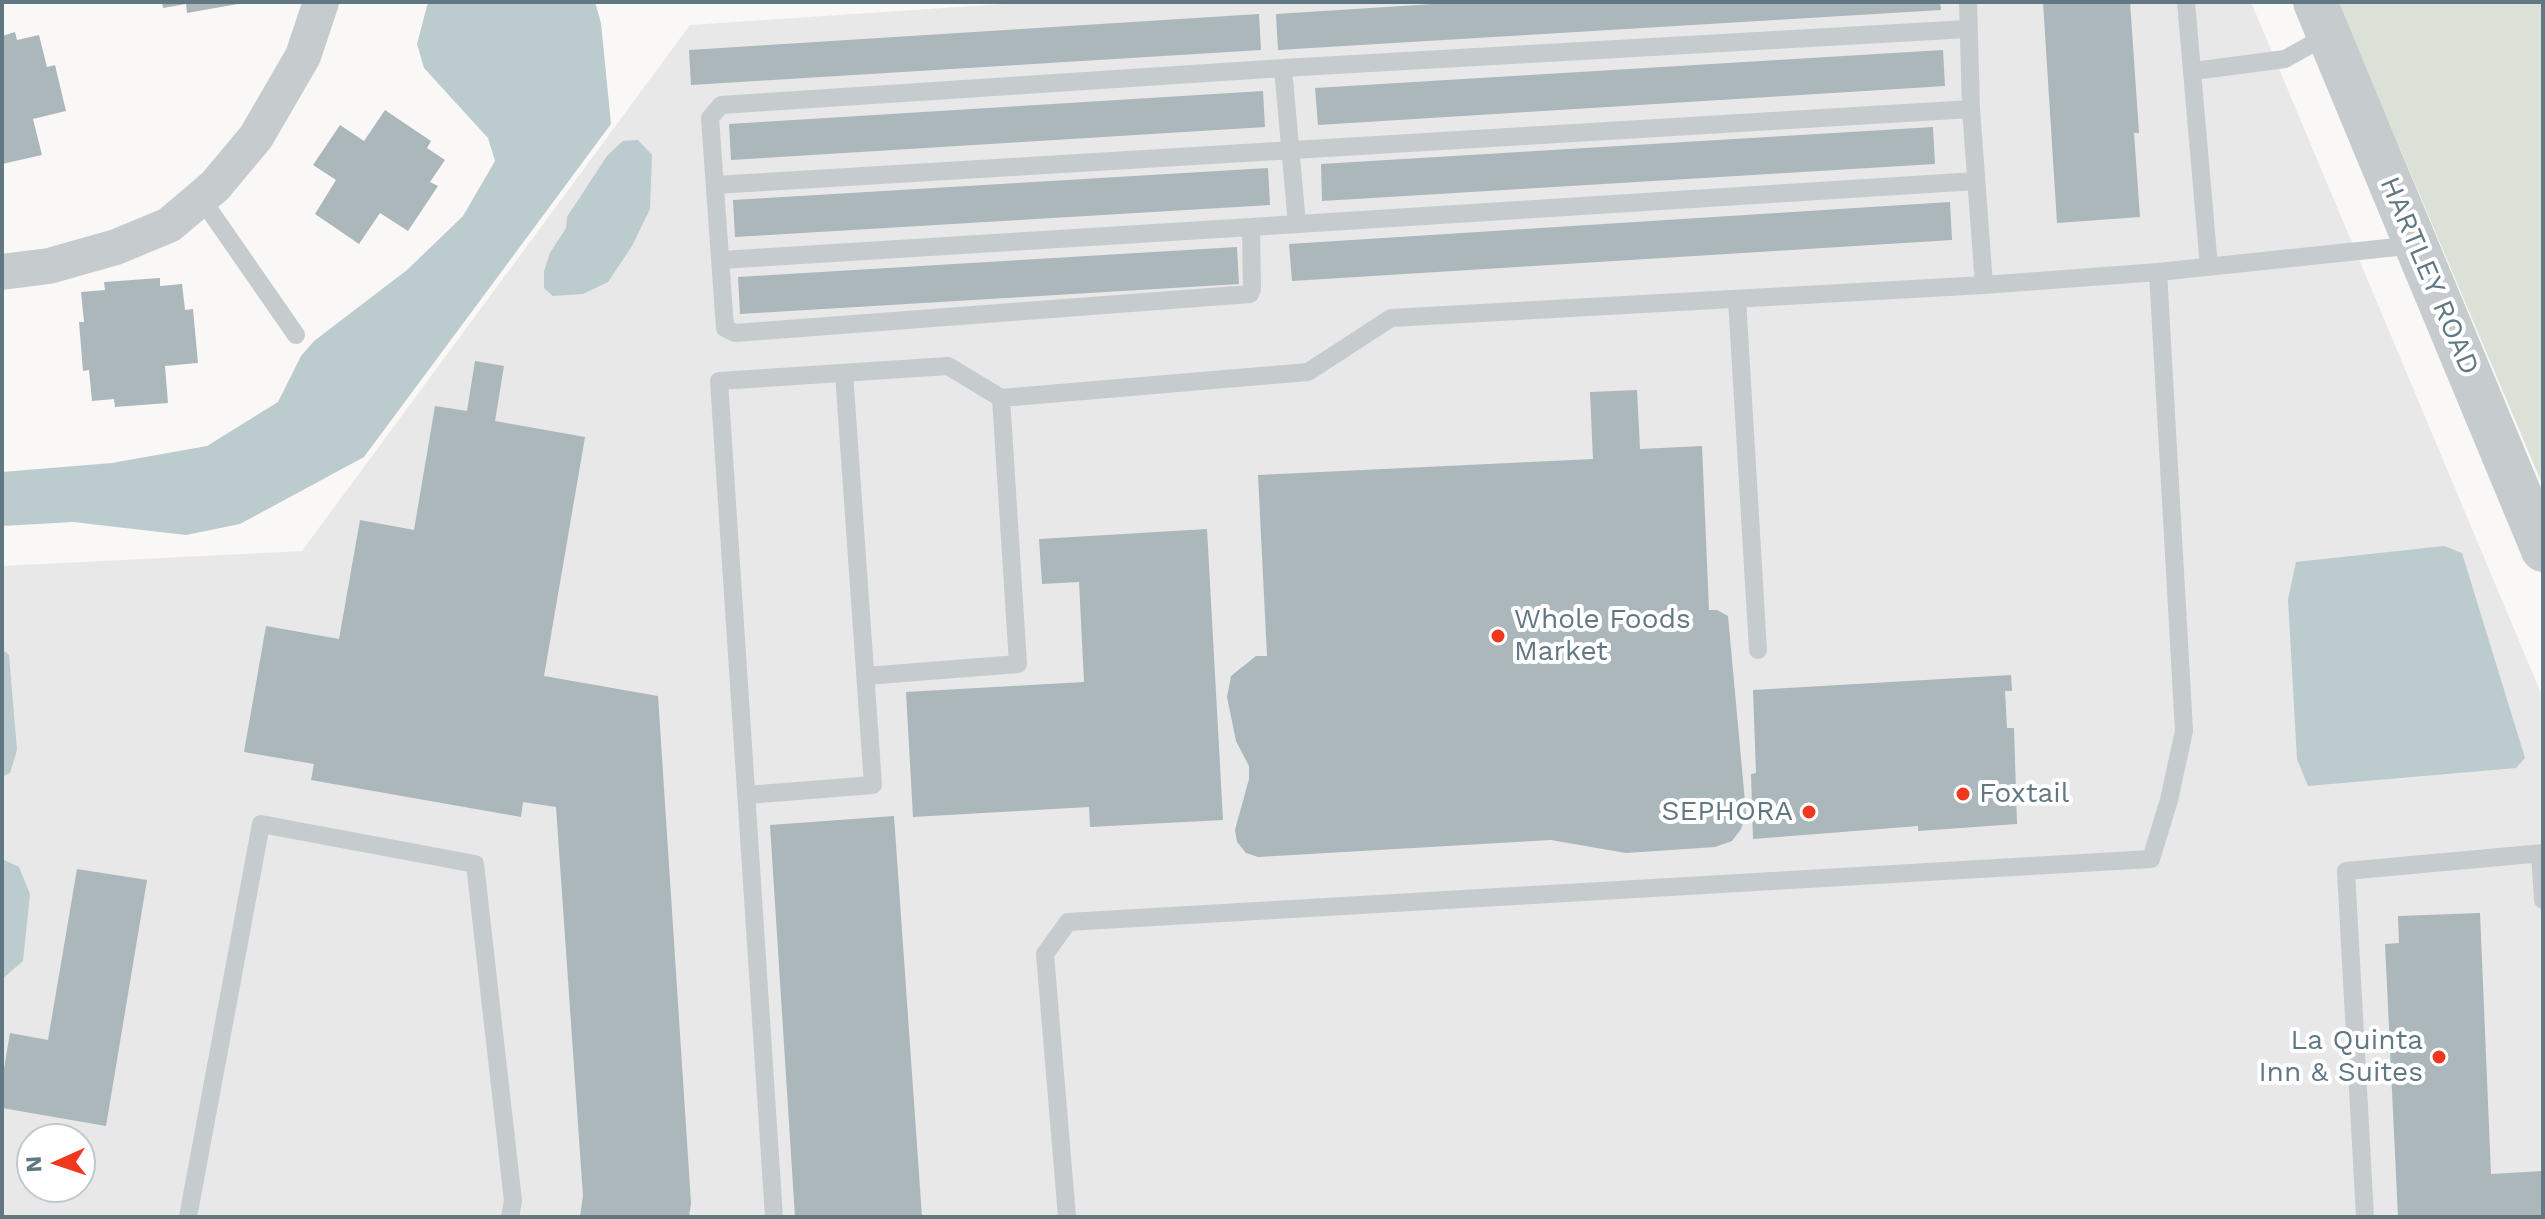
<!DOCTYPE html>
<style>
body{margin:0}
#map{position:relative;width:2545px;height:1219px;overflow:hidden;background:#f9f8f6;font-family:"Work Sans",sans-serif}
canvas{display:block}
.frame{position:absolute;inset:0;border:4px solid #617883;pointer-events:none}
.north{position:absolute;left:16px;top:1123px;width:80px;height:80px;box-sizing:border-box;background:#fff;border:2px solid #c0c9cd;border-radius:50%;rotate:267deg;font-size:22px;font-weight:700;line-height:32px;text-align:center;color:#617883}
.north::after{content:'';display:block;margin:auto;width:28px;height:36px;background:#f0381f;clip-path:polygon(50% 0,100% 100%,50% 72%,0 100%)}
</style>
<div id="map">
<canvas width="2545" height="1219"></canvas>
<div class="frame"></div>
<div class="north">N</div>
</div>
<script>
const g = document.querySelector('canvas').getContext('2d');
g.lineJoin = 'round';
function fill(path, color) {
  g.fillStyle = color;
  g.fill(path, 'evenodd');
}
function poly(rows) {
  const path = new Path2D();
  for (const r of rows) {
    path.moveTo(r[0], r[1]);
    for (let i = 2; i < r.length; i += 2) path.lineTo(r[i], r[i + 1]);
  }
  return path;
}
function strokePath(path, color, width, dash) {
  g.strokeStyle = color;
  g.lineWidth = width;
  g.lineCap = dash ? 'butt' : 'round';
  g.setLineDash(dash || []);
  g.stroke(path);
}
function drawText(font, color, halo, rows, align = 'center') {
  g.font = font + ' "Work Sans",sans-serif';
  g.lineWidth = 8;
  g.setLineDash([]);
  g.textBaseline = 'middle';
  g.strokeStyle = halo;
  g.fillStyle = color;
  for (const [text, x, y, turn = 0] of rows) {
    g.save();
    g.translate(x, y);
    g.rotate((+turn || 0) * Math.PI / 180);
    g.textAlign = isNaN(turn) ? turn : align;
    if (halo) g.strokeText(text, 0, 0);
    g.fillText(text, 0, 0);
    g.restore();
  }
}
fill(poly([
 [1033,2,2251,2,2543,698,2543,1217,2,1217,2,566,302,551,690,25],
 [32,1139,80,1139,80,1187,32,1187]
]), '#e7e8e7');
fill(poly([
 [2338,2,2543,2,2543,486]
]), '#dbe1d6');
fill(poly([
 [428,2,595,2,601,23,611,124,364,457,240,524,186,535,73,522,2,526,2,472,112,463,207,446,278,402,301,356,314,341,407,270,463,216,495,161,488,138,424,68,417,44],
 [638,140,652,155,650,209,632,246,608,282,583,294,553,296,544,288,544,271,550,253,566,228,567,217,607,156,623,141],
 [2444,546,2462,553,2525,758,2516,768,2308,786,2297,759,2288,599,2296,562],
 [2,649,9,655,17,750,10,773,2,777],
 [2,859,19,867,30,894,23,961,2,979]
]), '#bccbcd');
fill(poly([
 [162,2,238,2,238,4,187,13,186,4,163,8],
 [1465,2,1940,2,1941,10,1278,50,1276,14],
 [2043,2,2130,2,2139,133,2134,133,2140,217,2057,223],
 [1259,14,1261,50,691,85,689,50],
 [15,32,17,40,39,35,47,67,55,65,66,111,33,119,42,155,2,164,2,36],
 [1943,50,1945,86,1318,125,1315,88],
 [1263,91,1265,127,731,160,729,124],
 [385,110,431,141,427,148,445,160,430,182,438,186,408,231,380,213,359,244,315,214,336,180,313,165,340,125,364,141],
 [1933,127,1935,164,1322,201,1321,164],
 [1268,168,1270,205,735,237,733,200],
 [1950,202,1952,240,1292,281,1289,244],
 [1237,247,1239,284,740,314,738,277],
 [160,278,160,286,182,284,185,310,193,309,198,363,165,366,168,403,115,407,114,399,92,401,89,370,83,371,79,322,84,322,81,292,105,290,104,282],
 [475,361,504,366,495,421,585,437,544,676,658,696,691,1203,689,1217,580,1217,583,1196,556,807,523,802,521,817,311,780,314,764,244,752,266,626,339,639,360,520,414,530,435,406,467,411],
 [1637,390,1640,449,1702,446,1709,610,1717,610,1728,616,1746,813,1741,829,1732,841,1715,847,1626,853,1551,840,1258,857,1246,853,1237,842,1235,830,1249,779,1249,766,1236,741,1227,697,1231,676,1256,656,1267,656,1258,475,1593,459,1590,392],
 [1207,529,1223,820,1090,827,1089,807,913,817,906,692,1084,682,1079,582,1042,584,1039,539],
 [2011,675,2012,691,2005,691,2007,728,2014,728,2017,824,1918,831,1918,826,1753,839,1751,774,1756,773,1753,690],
 [894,816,922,1217,795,1217,770,825],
 [77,869,147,880,106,1126,2,1108,2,1081,10,1033,48,1040],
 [2480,913,2491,1174,2543,1171,2543,1217,2398,1217,2385,944,2399,943,2398,916]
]), '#acb7bb');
strokePath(poly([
 [1968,2,1971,109,1984,285],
 [2186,2,2209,267],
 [1968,29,1283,68,721,105,710,118,725,328,735,333,1250,294,1252,289,1251,227,1976,181],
 [1283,68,1297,224],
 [2194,71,2285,59,2328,35],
 [715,185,1971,109],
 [201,198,296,335],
 [721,260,1251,227],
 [1737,299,1758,650],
 [866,676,1018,664,1001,398],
 [747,795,873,785,844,373],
 [2540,853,2543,900],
 [188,1217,261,824,475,864,513,1201,510,1217],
 [774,1217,719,381,948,366,1001,398,1308,372,1391,318,1984,285,2158,272,2416,245],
 [1067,1217,1045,954,1068,922,2151,859,2169,800,2184,731,2158,272],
 [2365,1217,2346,871,2543,853]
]), '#c6cbce', 18);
strokePath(poly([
 [2,272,49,266,116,247,169,225,201,198,215,186,256,137,303,56,321,2]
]), '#c6cbce', 36);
strokePath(poly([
 [2315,2,2543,550]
]), '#c6cbce', 44);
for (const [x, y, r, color] of [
 [1498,636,8,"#f0381f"],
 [1963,794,8,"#f0381f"],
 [1809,812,8,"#f0381f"],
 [2439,1057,8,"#f0381f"]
]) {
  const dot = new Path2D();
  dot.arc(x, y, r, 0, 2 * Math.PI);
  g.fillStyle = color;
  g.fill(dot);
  strokePath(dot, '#fff', 3);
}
drawText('28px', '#617883', '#fff', [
 ["HARTLEY ROAD",2429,276,67]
]);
drawText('28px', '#617883', '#fff', [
 ["Whole Foods",1514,620],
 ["Market",1514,652],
 ["Foxtail",1979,794],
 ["SEPHORA",1793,812,"right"],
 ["La Quinta",2423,1041,"right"],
 ["Inn & Suites",2423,1073,"right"]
], 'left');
</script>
